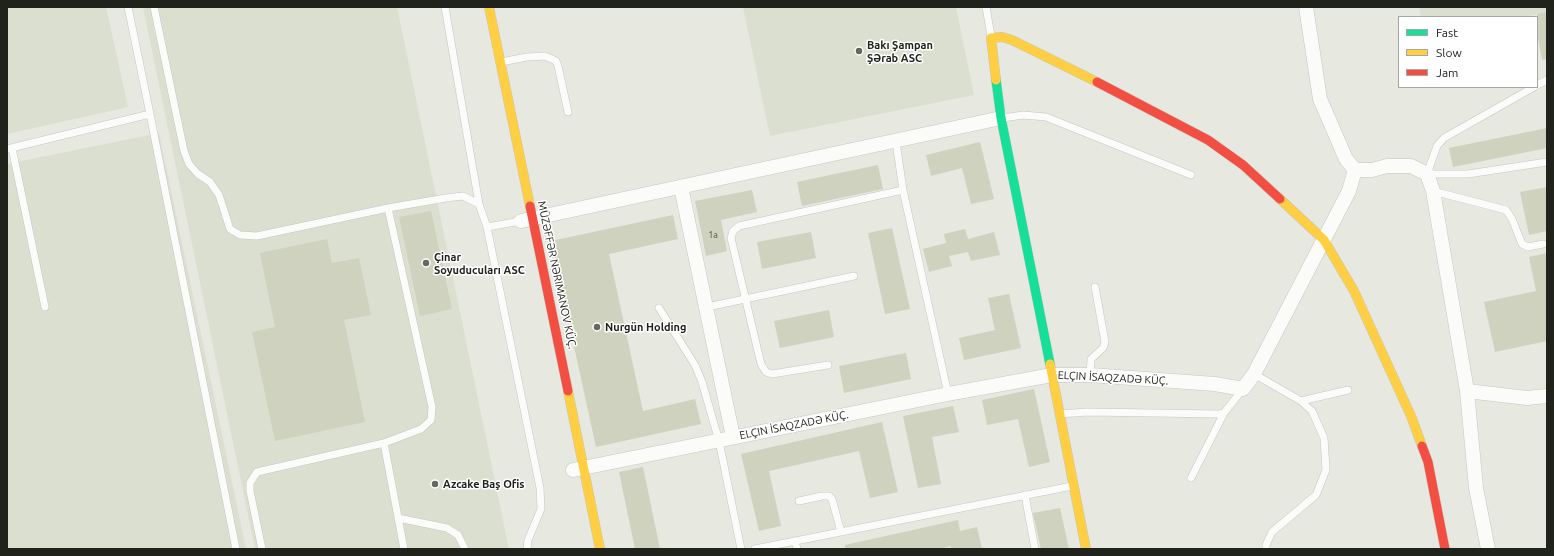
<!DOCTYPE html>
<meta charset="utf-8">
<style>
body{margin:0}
#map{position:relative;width:1554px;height:556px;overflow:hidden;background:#e7e8e0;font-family:Ubuntu,sans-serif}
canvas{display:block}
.frame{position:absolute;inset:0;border:8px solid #20221c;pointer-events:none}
.legend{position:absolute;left:1398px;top:16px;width:140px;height:72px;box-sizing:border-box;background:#fff;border:1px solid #a6a7a4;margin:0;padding:5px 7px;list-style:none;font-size:12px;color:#20221c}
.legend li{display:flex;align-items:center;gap:8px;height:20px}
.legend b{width:20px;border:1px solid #a6a7a4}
</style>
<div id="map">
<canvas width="1554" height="556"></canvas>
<div class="frame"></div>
<ul class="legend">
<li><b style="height:5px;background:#16e098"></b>Fast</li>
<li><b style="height:5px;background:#ffcf43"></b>Slow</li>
<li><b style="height:5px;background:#f24e42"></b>Jam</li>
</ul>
</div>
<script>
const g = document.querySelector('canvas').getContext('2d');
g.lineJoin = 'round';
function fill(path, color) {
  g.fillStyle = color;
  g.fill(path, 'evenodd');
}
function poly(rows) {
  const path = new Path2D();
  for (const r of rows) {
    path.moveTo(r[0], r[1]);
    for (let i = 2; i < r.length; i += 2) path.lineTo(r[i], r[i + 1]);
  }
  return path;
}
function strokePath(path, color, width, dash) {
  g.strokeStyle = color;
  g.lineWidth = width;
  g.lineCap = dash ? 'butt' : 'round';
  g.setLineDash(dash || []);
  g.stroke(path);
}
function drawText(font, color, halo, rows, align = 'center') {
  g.font = font + ' Ubuntu,sans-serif';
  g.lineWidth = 3;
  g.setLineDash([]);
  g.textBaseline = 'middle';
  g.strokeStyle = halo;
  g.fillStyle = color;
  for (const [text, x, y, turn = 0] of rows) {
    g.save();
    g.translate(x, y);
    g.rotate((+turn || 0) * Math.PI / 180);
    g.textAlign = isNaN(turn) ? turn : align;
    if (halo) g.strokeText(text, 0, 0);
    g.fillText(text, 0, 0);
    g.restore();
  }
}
fill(poly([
 [7,7,106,7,128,107,7,134],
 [143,7,397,7,509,549,255,549],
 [743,7,956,7,974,95,770,136],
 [1419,7,1547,7,1547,12,1524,17,1421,17],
 [159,133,246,549,7,549,7,164]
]), '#dbdfd0');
fill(poly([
 [1547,12,1547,59,1542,60,1537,33,1537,14],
 [1547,128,1547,148,1453,167,1449,148],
 [980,142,994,199,971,204,962,168,931,176,926,155],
 [878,165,883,189,802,206,797,182],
 [1547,187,1547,231,1529,235,1520,192],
 [752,190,757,212,721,220,727,251,706,256,695,201],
 [431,211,452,309,420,316,399,217],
 [673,215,678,239,609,254,643,411,695,399,701,424,596,447,551,241],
 [892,228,910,309,885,314,868,233],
 [965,229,968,239,994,232,1000,255,971,261,968,252,949,256,952,266,929,272,923,249,946,243,944,234],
 [811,232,816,258,762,269,757,242],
 [327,239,332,263,359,258,371,315,344,320,365,422,275,441,252,332,275,327,260,253],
 [1547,253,1547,341,1495,352,1484,302,1536,291,1529,257],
 [1009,294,1021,348,964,360,959,338,995,330,988,298],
 [829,310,834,337,780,348,774,321],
 [906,353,911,379,844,393,839,366],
 [1034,389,1050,462,1029,467,1018,419,987,425,982,400],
 [953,406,959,432,932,437,941,484,918,488,903,416],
 [882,422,898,492,870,498,859,451,769,471,781,526,759,531,741,454],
 [643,467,660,549,635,549,619,472],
 [1060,508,1069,549,1041,549,1033,513],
 [958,520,960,531,977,527,982,549,951,549,951,546,939,549,845,549,845,545]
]), '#ced2be');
const lane = poly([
 [154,7,184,151,189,164,198,174,210,182,219,195,230,229,240,235,257,236,388,208,446,198,463,196,479,204],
 [445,7,479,204,487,227,521,221],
 [986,7,991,36],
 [501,62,527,57,545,56,556,61,558,66,568,112],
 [1537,85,1547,80],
 [1534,87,1444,138,1437,146,1427,174,1468,174,1547,162],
 [150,114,236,549],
 [1003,118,1023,115,1046,117,1191,175],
 [896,142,903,190,948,394],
 [12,148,45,307],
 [7,149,150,114,128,7],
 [1433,191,1506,210,1512,219,1522,244,1528,247,1543,244],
 [487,227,540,488,541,509,528,540,527,549],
 [707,307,854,276],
 [659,308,695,365,702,382,719,441,741,549],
 [828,365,772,374,766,372,761,364,731,238,733,231,739,226,903,190],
 [1254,374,1301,401,1312,411,1324,438,1326,470,1316,495,1272,532,1266,545,1266,549],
 [1090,375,1091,359,1103,348,1105,342,1095,287],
 [1301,401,1348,390],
 [1060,414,1087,412,1219,414,1224,413,1243,389],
 [384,443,404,549],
 [1191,478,1224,413],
 [1025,495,1035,549],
 [799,501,822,496,829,496,832,499,841,532],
 [398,518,447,528,458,535,465,549],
 [795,541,797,549],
 [262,549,250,491,250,483,257,472,384,443,421,429,431,420,432,407,388,208],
 [755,549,1072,486]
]);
const street = poly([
 [1306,7,1320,99,1346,159,1355,170],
 [1355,170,1372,170,1387,166,1411,166,1427,174,1433,191,1467,391,1476,488,1488,549],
 [681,187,733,437],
 [521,221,1001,118],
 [1467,391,1527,398,1547,396],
 [573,470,948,394,1052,375,1090,375,1215,384,1243,389,1254,374,1335,218,1349,191,1355,170]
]);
const fast = poly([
 [996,80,1001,118,1050,364]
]);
const slow = poly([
 [489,7,530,206],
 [996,80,991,38,1002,37,1012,40,1097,82],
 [1280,199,1324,240,1354,291,1411,416,1422,446],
 [1050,364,1086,549],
 [568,391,600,549]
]);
const jam = poly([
 [1097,82,1208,140,1243,165,1280,199],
 [530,206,568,391],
 [1422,446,1428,462,1445,549]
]);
strokePath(lane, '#c5c6c0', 8);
strokePath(street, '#c5c6c0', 15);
strokePath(fast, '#c5c6c0', 10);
strokePath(slow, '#c5c6c0', 10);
strokePath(jam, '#c5c6c0', 10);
strokePath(lane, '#fbfcfa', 7);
strokePath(street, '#fbfcfa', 14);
strokePath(fast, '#16e098', 9);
strokePath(slow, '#ffcf43', 9);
strokePath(jam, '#f24e42', 9);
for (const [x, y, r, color] of [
 [859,51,4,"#666761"],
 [426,263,4,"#666761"],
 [597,327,4,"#666761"],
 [435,484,4,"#666761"]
]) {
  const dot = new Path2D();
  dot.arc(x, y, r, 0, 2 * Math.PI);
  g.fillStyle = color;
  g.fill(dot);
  strokePath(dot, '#fff', 1.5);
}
drawText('9px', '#4c4e44', null, [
 ["1a",713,235]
]);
drawText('bold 11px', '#20221c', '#fff', [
 ["Bakı Şampan",867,45],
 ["Şərab ASC",867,58],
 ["Çinar",434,257],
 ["Soyuducuları ASC",434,270],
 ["Nurgün Holding",605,327],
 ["Azcake Baş Ofis",443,484]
], 'left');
drawText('11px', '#20221c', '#fff', [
 ["MÜZƏFFƏR NƏRIMANOV KÜÇ.",557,275,78],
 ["ELÇIN İSAQZADƏ KÜÇ.",1113,378,3],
 ["ELÇIN İSAQZADƏ KÜÇ.",794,425,-11]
]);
</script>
